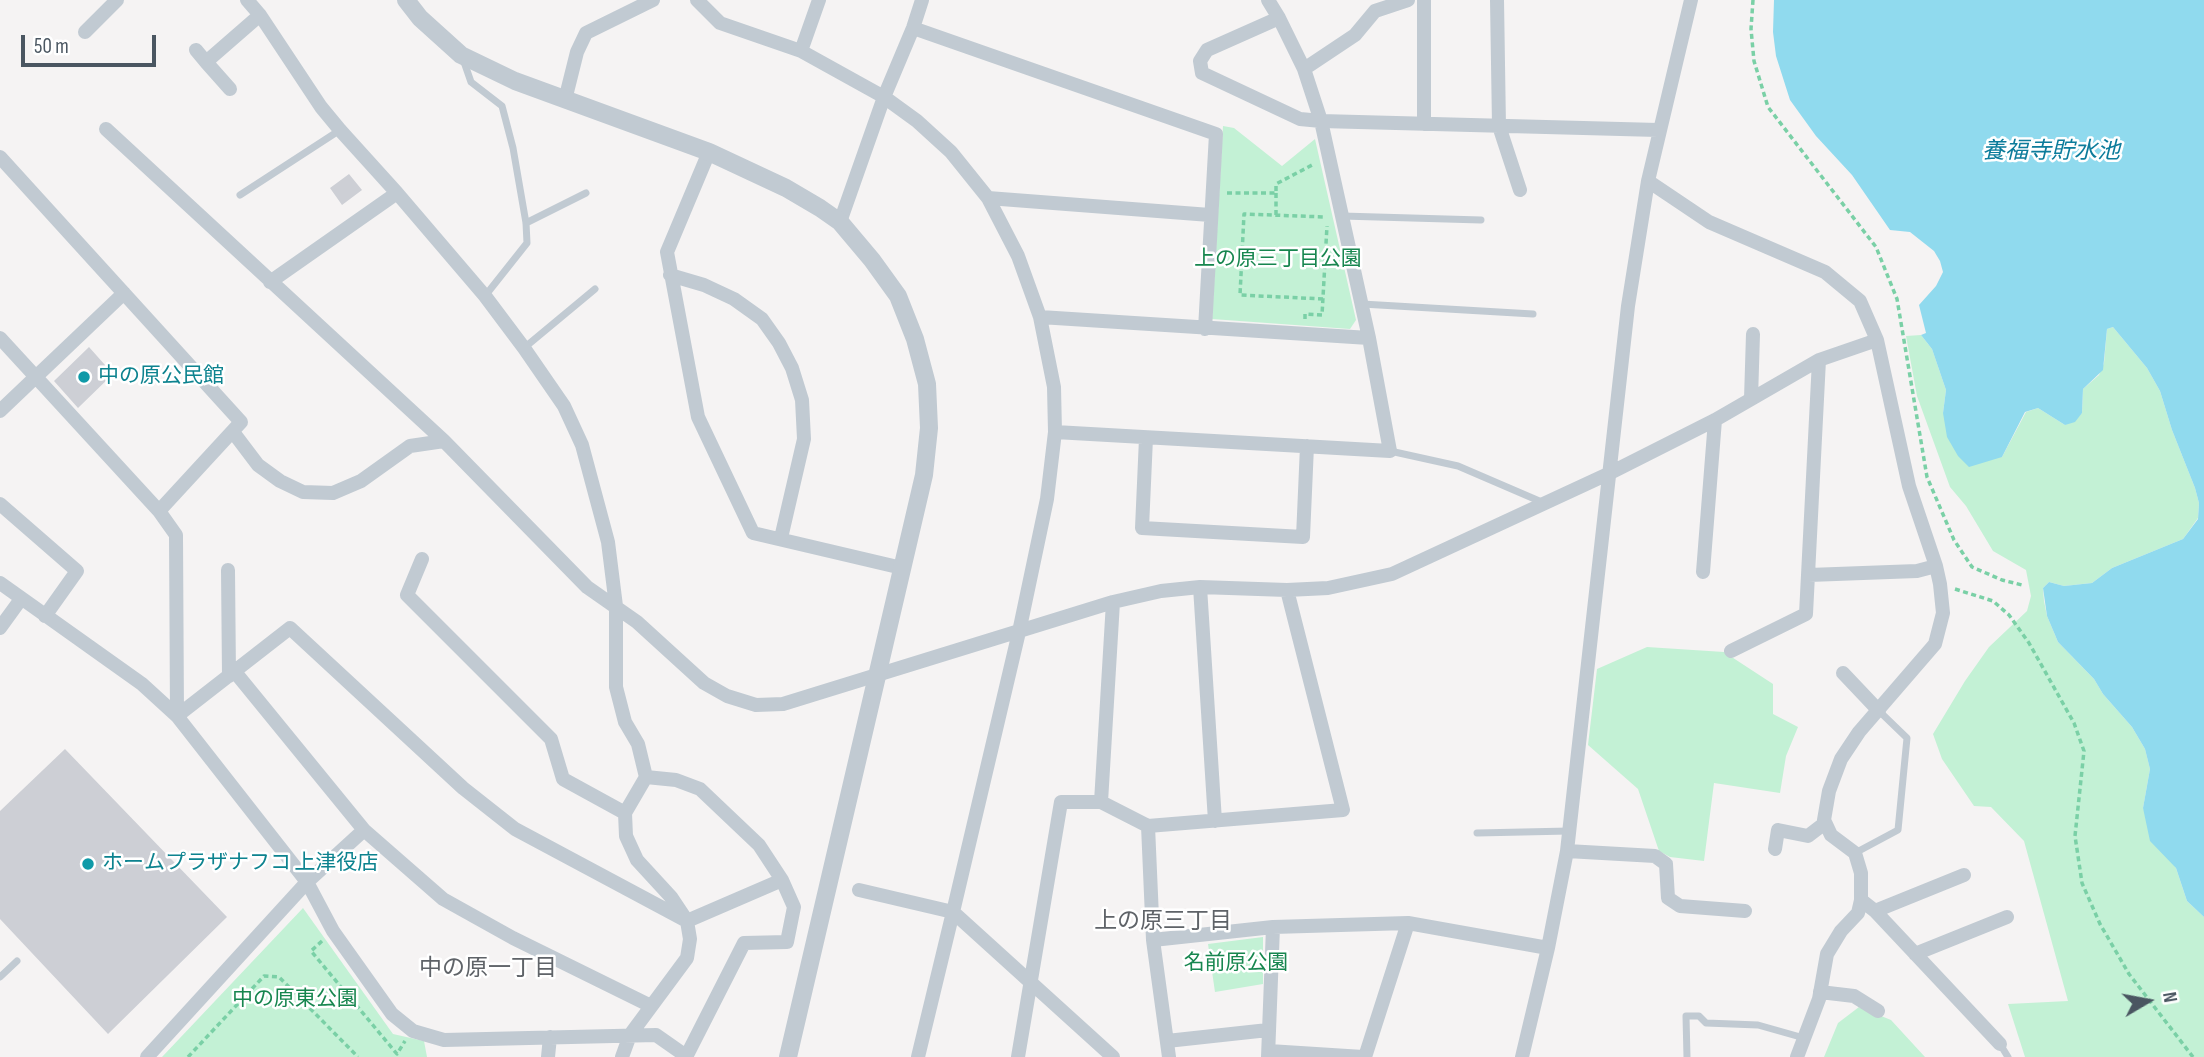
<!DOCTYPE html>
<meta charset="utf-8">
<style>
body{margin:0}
#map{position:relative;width:2204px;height:1057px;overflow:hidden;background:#f5f3f3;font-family:"Sofia Sans Condensed",sans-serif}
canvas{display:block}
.north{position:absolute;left:2113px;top:966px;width:70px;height:70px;-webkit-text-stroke:5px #fff;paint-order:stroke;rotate:80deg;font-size:19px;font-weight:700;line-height:28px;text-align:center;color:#4a5661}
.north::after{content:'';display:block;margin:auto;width:24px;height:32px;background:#4a5661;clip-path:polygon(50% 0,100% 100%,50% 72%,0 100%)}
.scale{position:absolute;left:21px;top:35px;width:135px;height:32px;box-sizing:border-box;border:4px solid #4a5661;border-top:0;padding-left:9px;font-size:21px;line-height:24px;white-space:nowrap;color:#4a5661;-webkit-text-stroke:5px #fff;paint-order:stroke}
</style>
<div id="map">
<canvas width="2204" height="1057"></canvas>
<div class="north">N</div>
<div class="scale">50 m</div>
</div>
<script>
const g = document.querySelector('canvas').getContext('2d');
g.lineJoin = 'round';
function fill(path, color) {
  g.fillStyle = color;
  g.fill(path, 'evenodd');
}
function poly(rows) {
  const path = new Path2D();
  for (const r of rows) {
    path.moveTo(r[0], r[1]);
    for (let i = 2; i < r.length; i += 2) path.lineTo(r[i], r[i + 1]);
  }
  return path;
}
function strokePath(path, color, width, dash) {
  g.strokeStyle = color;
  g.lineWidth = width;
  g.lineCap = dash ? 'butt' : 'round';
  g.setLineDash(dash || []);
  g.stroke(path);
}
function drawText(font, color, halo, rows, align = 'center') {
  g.font = font + ' "Sofia Sans Condensed","Noto Sans JP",sans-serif';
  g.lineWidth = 5;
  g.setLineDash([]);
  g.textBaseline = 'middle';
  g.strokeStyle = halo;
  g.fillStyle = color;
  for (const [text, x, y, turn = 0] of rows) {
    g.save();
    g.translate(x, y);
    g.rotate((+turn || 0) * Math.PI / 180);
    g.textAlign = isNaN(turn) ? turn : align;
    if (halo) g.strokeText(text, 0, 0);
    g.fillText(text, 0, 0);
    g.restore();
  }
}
fill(poly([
 [1223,126,1234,128,1282,166,1315,139,1356,320,1350,329,1212,319],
 [2113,327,2147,368,2160,391,2172,430,2195,488,2199,503,2198,518,2183,539,2112,568,2092,583,2064,586,2049,582,2043,588,2044,601,2047,616,2058,642,2094,679,2103,694,2132,727,2145,749,2150,769,2143,808,2176,868,2187,901,2204,917,2204,1057,2025,1057,2008,1004,2068,1001,2024,841,1991,807,1974,806,1942,759,1933,734,1965,681,1989,647,2027,611,2031,596,2026,570,1993,551,1966,506,1950,487,1917,396,1906,336,1921,335,1932,349,1946,390,1943,413,2002,457,2026,412,2038,408,2065,425,2082,413,2083,389,2099,375,2104,363,2107,329],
 [1647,647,1724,652,1773,684,1773,714,1798,727,1786,756,1780,793,1714,783,1704,861,1670,857,1659,851,1638,789,1588,745,1597,669],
 [303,908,393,1034,424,1041,427,1057,162,1057],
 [1263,937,1263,984,1215,992,1208,944],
 [1859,1007,1891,1020,1925,1057,1824,1057,1838,1023]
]), '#c3f1d5');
fill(poly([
 [1774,0,2204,0,2204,917,2187,901,2176,868,2150,841,2143,808,2150,769,2145,749,2132,727,2103,694,2094,679,2058,642,2047,616,2043,588,2049,582,2064,586,2092,583,2112,568,2183,539,2198,519,2199,503,2195,488,2172,430,2160,391,2147,368,2113,327,2107,329,2103,370,2083,389,2082,413,2075,422,2065,425,2038,408,2025,412,2002,457,1969,467,1958,456,1947,437,1943,413,1946,390,1932,349,1921,335,1926,333,1919,305,1936,286,1943,272,1940,261,1934,251,1910,232,1890,230,1852,175,1816,136,1790,100,1776,56,1773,32]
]), '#90daee');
fill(poly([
 [349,174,362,190,342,205,330,188],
 [89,347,113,374,78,408,54,381],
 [65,749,227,917,108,1034,0,919,0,811]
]), '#cdcfd5');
strokePath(poly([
 [1753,0,1751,29,1754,61,1768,107,1876,247,1897,299,1927,477,1954,540,1972,567,2002,580,2022,585],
 [1227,193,1276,193,1276,184,1314,164],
 [1276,215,1276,193],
 [1323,299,1240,295,1244,214,1325,217],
 [1305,319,1305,314,1322,315,1327,226],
 [1955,589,1993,601,2009,615,2029,643,2074,723,2084,751,2075,836,2082,883,2100,924,2129,974,2193,1057],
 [322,941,311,951,397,1054,405,1041],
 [188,1057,264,976,279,977,358,1057]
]), '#7ad0a6', 3.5, [5, 3.5]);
strokePath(poly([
 [463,59,471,82,502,106,513,148,526,223,527,243,485,296],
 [240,195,340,130],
 [1342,216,1481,220],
 [526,223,586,193],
 [1362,304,1533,314],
 [524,348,595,289],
 [1390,451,1458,466,1544,503],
 [1477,833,1569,831],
 [1855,853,1898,830,1907,738,1879,711],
 [0,977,17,961],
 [2000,1044,2008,1057],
 [1687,1057,1686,1016,1699,1016,1706,1023,1758,1025,1804,1038]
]), '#c1cad2', 7);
strokePath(poly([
 [247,0,260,15,321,107,340,130,397,193,485,296,524,348,564,406,582,445,608,542,616,606,616,687,625,722,638,744,646,777,625,813,626,836,637,860,671,897,687,921,690,939,687,958,630,1035,622,1057],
 [697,0,720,23,801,51,884,97,917,121,951,152,988,198,1018,256,1040,317,1054,387,1055,432,1047,499,1019,632,953,912,1113,1057],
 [1268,0,1279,18,1304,69,1321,121,1300,119,1202,73,1200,61,1207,50,1279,18],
 [1497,0,1499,126,1520,190],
 [913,28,1216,134,1205,329],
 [85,32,117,0],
 [196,50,206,62,260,15],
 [801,51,819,0],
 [206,62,230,89],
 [1304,69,1355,35,1375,11,1408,0],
 [565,100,577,52,586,33,653,0],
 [1424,124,1424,0],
 [106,129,444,441,587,587,637,622,704,683,727,696,756,705,783,704,1113,602,1161,591,1200,587,1287,590,1328,588,1392,574,1610,473,1715,420,1819,360,1877,340],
 [709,152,667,252,698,417,753,533,902,568],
 [0,157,241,422,159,511],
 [1648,181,1709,222,1825,272,1860,301,1877,340,1909,486,1936,566,1940,584,1943,613,1935,644,1859,732,1841,759,1829,791,1824,820,1831,835,1855,853,1861,873,1861,900,1858,913,1841,931,1827,954,1819,999,1797,1057],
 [988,198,1210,215],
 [840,222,884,97,913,28,922,0],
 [670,275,704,285,734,299,762,319,779,343,792,368,802,400,804,439,781,538],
 [270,282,397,193],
 [1040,317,1369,338],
 [0,338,159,511,176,535,177,716],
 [1751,399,1753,334],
 [0,411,124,293],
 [233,432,258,465,280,481,303,492,333,493,361,481,410,446,444,441],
 [1055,432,1390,451,1369,338,1321,121,1658,130],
 [1146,438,1142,528,1303,537,1307,446],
 [0,504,77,571,45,616],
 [422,559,407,595,551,739,563,779,625,813],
 [228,570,229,676],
 [1703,572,1715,420],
 [1809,575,1917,571,1936,566],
 [0,583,142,684,177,716,307,882,333,931,392,1014,413,1031,444,1040,656,1035,686,1056],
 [1200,587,1215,821],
 [0,628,21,599],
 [1731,651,1806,614,1819,360],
 [235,672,364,830,443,899,513,938,651,1006],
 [1843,673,1879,711],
 [177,716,290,628,463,788,515,829,687,921,782,880],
 [646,777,676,780,700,789,759,845,782,880,794,907,787,942,744,943,686,1057],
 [1101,802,1113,602],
 [1148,826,1153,940,1169,1057],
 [1775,849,1778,830,1808,836,1825,823],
 [1567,851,1655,856,1666,864,1668,898,1680,906,1745,911],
 [859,890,953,912,918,1057],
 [1861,900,1875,911,2000,1044],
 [1875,911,1964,875],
 [1153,940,1273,927,1408,923,1548,948],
 [1915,954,2007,917],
 [1820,992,1854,996,1878,1011],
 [1167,1041,1268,1030],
 [1269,1051,1363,1057],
 [147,1057,307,882,364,830],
 [548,1057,550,1037],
 [1018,1057,1061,802,1101,802,1148,826,1343,810,1287,590],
 [1268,1057,1273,927],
 [1365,1057,1408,923],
 [1522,1057,1548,948,1567,851,1628,306,1648,181,1691,0]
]), '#c1cad2', 14);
strokePath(poly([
 [406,0,420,18,461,55,515,81,709,152,786,188,820,208,840,222,872,260,898,296,915,339,927,384,929,428,924,475,788,1057]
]), '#c1cad2', 18);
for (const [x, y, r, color] of [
 [84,377,7,"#0f9aa8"],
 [88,864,7,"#0f9aa8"]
]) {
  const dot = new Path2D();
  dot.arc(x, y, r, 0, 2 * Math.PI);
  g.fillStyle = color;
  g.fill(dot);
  strokePath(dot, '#fff', 2.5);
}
drawText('21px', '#17864f', '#fff', [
 ["上の原三丁目公園",1278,260],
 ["名前原公園",1236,964],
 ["中の原東公園",295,1000]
]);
drawText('21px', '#0d838f', '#fff', [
 ["中の原公民館",98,377],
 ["ホームプラザナフコ 上津役店",102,864]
], 'left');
drawText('italic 23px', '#0c7c9b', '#fff', [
 ["養福寺貯水池",2051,152]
]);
drawText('23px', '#5f6368', '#fff', [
 ["上の原三丁目",1163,922],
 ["中の原一丁目",488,969]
]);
</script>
